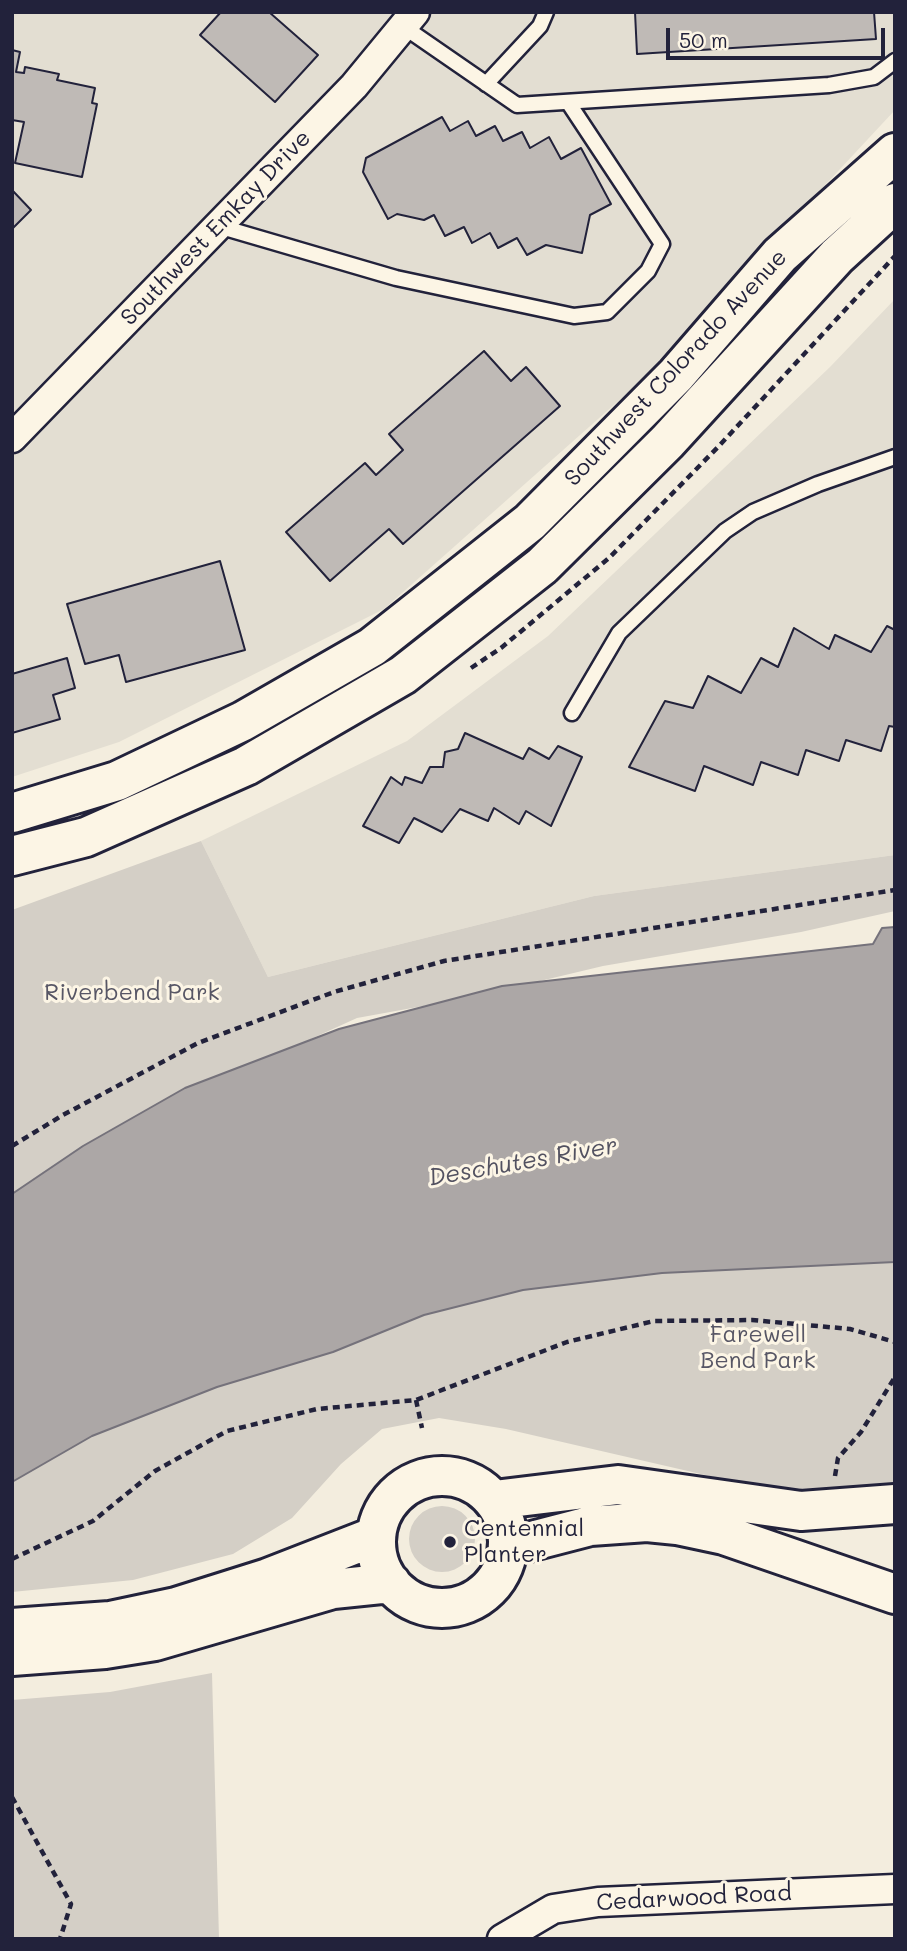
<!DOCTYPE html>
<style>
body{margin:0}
#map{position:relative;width:907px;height:1951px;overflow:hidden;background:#f3edde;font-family:Mali,sans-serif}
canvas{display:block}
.frame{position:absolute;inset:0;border:14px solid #22223b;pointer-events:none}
.scale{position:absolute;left:666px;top:28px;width:219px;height:32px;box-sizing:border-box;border:4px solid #22223b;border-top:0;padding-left:9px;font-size:21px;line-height:24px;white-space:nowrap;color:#22223b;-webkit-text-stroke:5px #fcf5e5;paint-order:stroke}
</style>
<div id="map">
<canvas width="907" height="1951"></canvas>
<div class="frame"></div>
<div class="scale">50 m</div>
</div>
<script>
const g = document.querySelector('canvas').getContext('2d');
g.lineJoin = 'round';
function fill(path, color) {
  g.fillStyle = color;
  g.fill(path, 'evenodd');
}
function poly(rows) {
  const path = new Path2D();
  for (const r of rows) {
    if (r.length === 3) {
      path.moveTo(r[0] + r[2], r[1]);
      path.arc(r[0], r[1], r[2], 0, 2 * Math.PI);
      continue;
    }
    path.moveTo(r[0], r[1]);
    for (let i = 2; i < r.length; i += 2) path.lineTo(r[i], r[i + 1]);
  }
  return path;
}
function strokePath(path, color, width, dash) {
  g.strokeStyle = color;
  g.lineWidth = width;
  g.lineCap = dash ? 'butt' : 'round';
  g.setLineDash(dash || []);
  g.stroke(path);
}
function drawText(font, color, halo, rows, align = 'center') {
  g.font = font + ' Mali,sans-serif';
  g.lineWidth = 6;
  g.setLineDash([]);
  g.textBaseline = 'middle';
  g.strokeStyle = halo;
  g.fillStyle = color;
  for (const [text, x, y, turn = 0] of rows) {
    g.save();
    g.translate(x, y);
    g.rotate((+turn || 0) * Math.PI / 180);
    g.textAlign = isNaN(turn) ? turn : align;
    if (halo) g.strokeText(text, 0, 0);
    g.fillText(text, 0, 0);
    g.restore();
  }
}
fill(poly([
 [12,12,895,12,895,110,651,372,384,609,119,742,12,777],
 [895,299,895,855,594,896,268,977,201,841,407,741,548,636,830,367]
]), '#e3ded2');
fill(poly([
 [201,841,268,977,594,896,895,855,895,911,801,932,603,966,473,997,357,1018,249,1067,12,1230,12,910],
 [895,1207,895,1489,796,1496,506,1429,439,1418,382,1429,341,1464,292,1518,233,1554,133,1580,12,1592,12,1419,200,1357],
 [442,1539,33],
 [212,1673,219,1939,12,1939,12,1700,110,1692]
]), '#d4cfc6');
const water = poly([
 [895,927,895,1262,662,1273,523,1290,424,1315,333,1352,217,1387,92,1436,12,1482,12,1194,83,1146,185,1088,339,1029,502,986,873,944,882,928,895,927]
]);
fill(water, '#aca7a6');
strokePath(water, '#75727b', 2);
const building = poly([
 [221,12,269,12,318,55,275,102,200,35,221,12],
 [635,12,874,12,876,39,637,54,635,12],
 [12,50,20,52,16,72,24,73,25,67,59,74,57,80,95,88,92,103,97,104,82,177,15,163,24,122,12,120,12,50],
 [442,117,450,131,468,121,476,136,495,126,503,141,522,132,530,148,549,137,561,159,581,148,611,204,590,215,582,253,546,245,527,255,517,238,498,248,490,233,472,243,464,227,445,236,434,215,424,220,397,214,388,219,363,172,366,158,442,117],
 [12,190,31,210,12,229,12,190],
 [484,351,511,381,526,367,560,406,403,544,389,529,330,581,286,532,365,463,376,475,403,450,389,434,484,351],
 [220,561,245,650,126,682,119,655,85,664,67,604,220,561],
 [887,626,895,630,895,727,889,726,881,751,846,740,839,761,806,750,798,775,761,762,753,785,704,766,695,791,629,767,665,701,693,708,708,676,741,693,761,658,778,667,794,628,829,649,835,635,871,652,887,626],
 [67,658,75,688,53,695,60,719,12,733,12,674,67,658],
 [465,733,523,759,529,748,549,759,558,746,582,757,551,826,526,811,519,824,494,808,488,821,460,809,442,832,414,818,399,843,363,826,391,777,402,785,405,777,422,783,430,767,443,767,445,752,458,749,465,733]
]);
fill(building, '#bfbab6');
strokePath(building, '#22223b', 2);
const lane = poly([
 [404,27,517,105,829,85,874,77,895,61],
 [486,84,540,26,546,12],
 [218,226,396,278,574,316,607,312,648,271,662,244,568,102],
 [572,713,619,633,725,531,753,512,818,484,895,457]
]);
const street = poly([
 [12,438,354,86,415,12],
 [502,1939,553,1909,598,1902,895,1889]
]);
const secondary = poly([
 [12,813,117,781,243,721,372,647,530,522,676,375,780,255,895,153],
 [12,856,86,837,246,766,403,675,542,566,667,442,837,256,895,203],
 [442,1542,66],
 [494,1500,618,1485,801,1511,895,1504],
 [509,1547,590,1526,647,1522,677,1525,724,1535,895,1594],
 [12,1628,110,1621,176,1607,268,1578,376,1536],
 [12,1656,105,1649,155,1641,333,1589,391,1583]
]);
strokePath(lane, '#22223b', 19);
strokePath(street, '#22223b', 33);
strokePath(secondary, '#22223b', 44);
strokePath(poly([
 [471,668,501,648,609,558,718,447,895,256],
 [12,1146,63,1115,198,1043,334,992,444,961,895,890],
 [416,1400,422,1428],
 [835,1476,838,1458,861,1432,895,1377],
 [12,1559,93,1521,155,1471,227,1431,317,1409,416,1400,567,1342,654,1321,752,1320,850,1329,895,1342],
 [12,1797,71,1904,60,1939]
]), '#22223b', 4.5, [7, 5]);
strokePath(lane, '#fcf5e5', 14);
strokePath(street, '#fcf5e5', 28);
strokePath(secondary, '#fcf5e5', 38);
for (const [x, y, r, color] of [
 [450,1542,7,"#22223b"]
]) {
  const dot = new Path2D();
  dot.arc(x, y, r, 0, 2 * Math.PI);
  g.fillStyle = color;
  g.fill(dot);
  strokePath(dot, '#fcf5e5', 2.5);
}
drawText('23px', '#22223b', '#fcf5e5', [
 ["Southwest Emkay Drive",216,228,-46],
 ["Southwest Colorado Avenue",676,368,-47],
 ["Cedarwood Road",694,1898,-3]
]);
drawText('23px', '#575665', '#fcf5e5', [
 ["Riverbend Park",132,993],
 ["Farewell",758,1335],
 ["Bend Park",758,1361]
]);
drawText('23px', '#22223b', '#fcf5e5', [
 ["Centennial",464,1529],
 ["Planter",464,1555]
], 'left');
drawText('italic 24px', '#525160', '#fcf5e5', [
 ["Deschutes River",523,1162,-10]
]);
</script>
